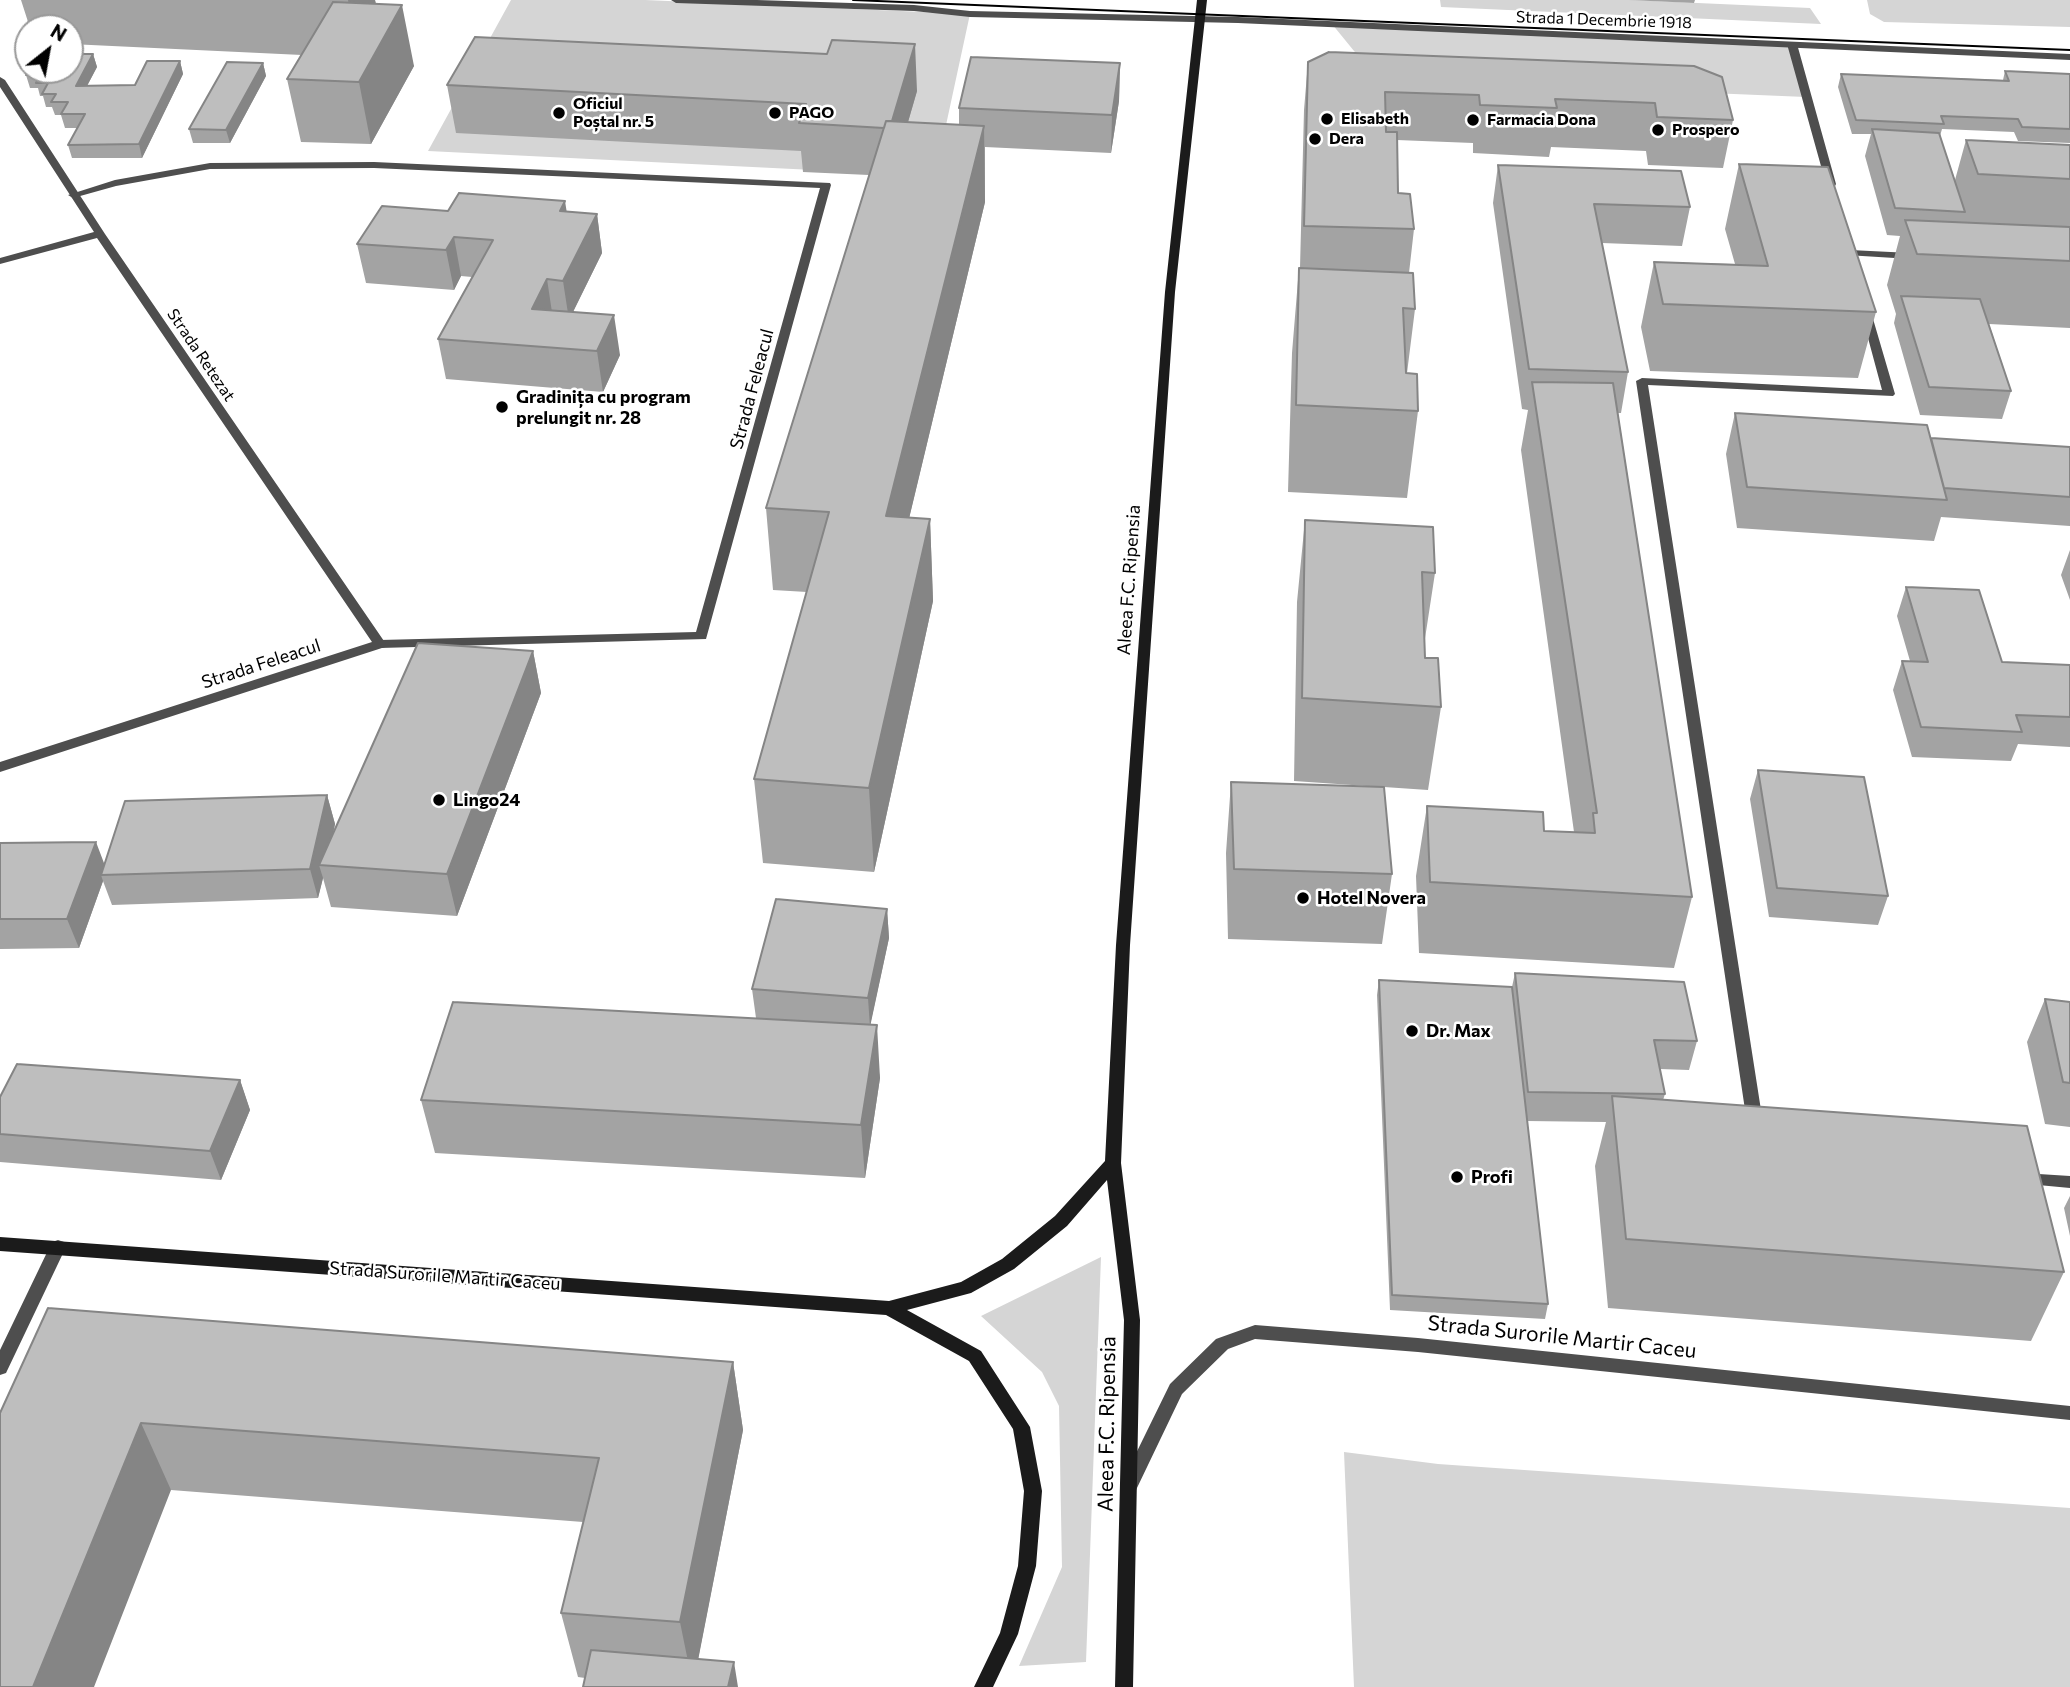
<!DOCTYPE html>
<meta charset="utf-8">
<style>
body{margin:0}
#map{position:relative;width:2070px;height:1687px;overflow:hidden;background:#fff;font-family:Commissioner,sans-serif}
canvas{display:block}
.north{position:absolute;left:14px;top:14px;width:70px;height:70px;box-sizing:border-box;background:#fff;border:2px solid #999;border-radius:50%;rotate:31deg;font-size:19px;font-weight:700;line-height:28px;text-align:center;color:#000}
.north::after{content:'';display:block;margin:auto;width:24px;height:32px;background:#000;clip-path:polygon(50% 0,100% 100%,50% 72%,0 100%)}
</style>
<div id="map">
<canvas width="2070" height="1687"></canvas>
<div class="north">N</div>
</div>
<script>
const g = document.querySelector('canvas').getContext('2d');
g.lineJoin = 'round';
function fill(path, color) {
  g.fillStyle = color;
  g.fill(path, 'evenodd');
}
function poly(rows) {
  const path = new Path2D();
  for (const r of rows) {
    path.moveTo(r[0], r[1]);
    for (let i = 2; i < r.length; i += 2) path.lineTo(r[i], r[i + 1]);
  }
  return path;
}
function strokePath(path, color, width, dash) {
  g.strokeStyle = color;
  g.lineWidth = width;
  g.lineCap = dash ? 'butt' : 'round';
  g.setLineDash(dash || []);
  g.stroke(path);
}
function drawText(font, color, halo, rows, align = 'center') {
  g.font = font + ' Commissioner,sans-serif';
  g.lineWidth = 5;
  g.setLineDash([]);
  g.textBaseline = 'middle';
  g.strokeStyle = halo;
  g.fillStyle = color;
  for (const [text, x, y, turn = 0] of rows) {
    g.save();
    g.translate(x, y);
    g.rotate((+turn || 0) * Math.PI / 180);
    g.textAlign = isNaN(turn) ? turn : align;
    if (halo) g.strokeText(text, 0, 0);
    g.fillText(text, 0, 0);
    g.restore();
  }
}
fill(poly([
 [511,0,645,0,970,14,935,176,428,151],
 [1440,0,1630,0,1810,8,1821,24,1441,7],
 [1867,0,2070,0,2070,27,1884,22,1870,14],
 [1332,24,1792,44,1806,97,1421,81,1363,62],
 [1101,1257,1086,1662,1019,1666,1062,1567,1059,1406,1042,1372,981,1316],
 [1344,1452,1438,1464,2070,1508,2070,1687,1354,1687]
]), '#d5d5d5');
fill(poly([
 [1789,42,1797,44,1836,184,1835,186,1826,184,1787,44,1789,42],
 [374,162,830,183,831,185,706,639,380,648,374,644,380,640,696,632,820,188,374,168,210,169,116,186,73,198,68,195,115,180,210,163,374,162],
 [1850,250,1911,253,1916,256,1911,259,1846,255,1845,253,1850,250],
 [1866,309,1871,312,1895,394,1893,396,1648,385,1763,1123,1761,1127,1755,1129,1749,1127,1747,1123,1636,381,1642,378,1882,390,1861,312,1866,309],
 [2023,1173,2070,1176,2070,1188,2017,1183,2015,1179,2017,1175,2023,1173],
 [58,1240,64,1242,66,1247,6,1373,0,1375,0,1350,52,1242,58,1240]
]), '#4e4e4e');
fill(poly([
 [671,0,757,0,914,5,970,11,1238,17,2070,54,2070,60,1238,23,970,17,914,11,676,3,671,0],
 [0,77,5,80,105,234,386,644,385,647,0,772,0,762,372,642,97,238,0,264,0,258,94,232,0,87,0,77],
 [1255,1325,1418,1338,2070,1406,2070,1420,1418,1352,1255,1339,1228,1349,1182,1394,1136,1490,1130,1492,1124,1490,1121,1484,1170,1384,1216,1339,1255,1325]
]), '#4e4e4e');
fill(poly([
 [1197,0,1207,0,1175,292,1130,945,1121,1163,1140,1320,1133,1687,1115,1687,1124,1320,1107,1180,1067,1226,1014,1269,971,1293,907,1310,981,1351,1030,1427,1042,1491,1036,1566,1018,1634,993,1687,974,1687,1000,1633,1018,1566,1024,1491,1013,1429,969,1361,886,1315,0,1251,0,1237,889,1301,961,1282,1002,1259,1055,1216,1105,1161,1116,945,1165,292,1197,0]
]), '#1b1b1b');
strokePath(poly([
 [853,0,2070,50]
]), '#000', 2);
fill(poly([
 [21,0,375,0,376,4,414,66,371,144,301,142,287,79,302,55,70,44,70,28,30,28],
 [1629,0,1695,0,1694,3],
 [93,54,97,67,87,86,135,85,180,61,183,74,142,158,72,158,68,145,77,128,65,128,61,115,55,115,52,107,46,107,43,96,40,96,38,88,30,88,26,75],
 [1308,62,1694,66,1733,120,1723,168,1648,165,1646,151,1551,147,1549,157,1473,153,1473,143,1397,140,1398,193,1414,229,1409,273,1415,309,1407,373,1418,411,1407,498,1288,492,1292,353,1299,268,1300,268,1304,110],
 [263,63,266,76,230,143,193,143,189,129],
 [1120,63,1119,101,1111,153,985,147,985,202,909,518,930,519,933,601,874,872,763,863,754,779,807,592,773,590,766,508,869,175,803,172,801,151,456,133,447,85,917,91,908,122,959,125,959,108],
 [2005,71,2070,74,2070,143,2018,141,2014,132,1942,129,1940,136,1955,180,1966,140,2070,145,2070,328,1989,324,2011,391,2002,419,1920,415,1894,323,1896,314,1887,285,1900,236,1887,235,1865,156,1871,134,1852,134,1838,87,1841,74,2003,80],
 [1739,164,1876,312,1858,378,1650,371,1641,327,1654,262,1735,264,1725,229],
 [1498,165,1690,207,1682,246,1602,243,1628,372,1621,413,1618,413,1692,897,1674,968,1419,953,1416,876,1427,806,1544,831,1574,832,1521,450,1528,410,1522,409,1493,203],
 [448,211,567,212,597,214,602,253,573,312,620,355,603,392,446,379,438,339,472,277,461,276,454,290,366,283,357,244],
 [1735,413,1931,438,2070,447,2070,526,1941,517,1934,541,1737,528,1726,454],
 [1305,520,1435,573,1424,645,1425,658,1441,707,1428,790,1384,787,1392,874,1382,944,1228,939,1226,853,1231,782,1381,787,1294,781,1297,602],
 [2070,550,2070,600,2061,575],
 [1906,587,2002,662,2070,665,2070,747,2018,744,2011,761,1912,757,1893,690,1902,661,1910,661,1897,616],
 [533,651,541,693,457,916,331,907,323,878,318,898,112,905,103,881,79,948,0,949,0,843,104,865,327,795,335,824,333,835],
 [1758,770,1888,896,1878,925,1769,917,1750,799],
 [887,909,889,938,870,1025,880,1078,865,1178,435,1153,421,1100,756,1018,752,989],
 [1515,973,1697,1041,1689,1070,1660,1069,1665,1094,1663,1100,2064,1272,2031,1341,1608,1308,1595,1166,1606,1122,1527,1121,1548,1304,1545,1319,1390,1310,1377,995,1379,980,1512,987],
 [2045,999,2070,1002,2070,1127,2045,1124,2027,1042],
 [240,1080,250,1110,221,1180,0,1162,0,1097],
 [2070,1196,2070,1236,2064,1208],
 [733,1362,743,1430,698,1659,585,1678,578,1677,561,1613,583,1522,171,1490,0,1413]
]), '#a3a3a3');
fill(poly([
 [348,0,375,0,380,26,359,58],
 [402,5,414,66,371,144,359,82],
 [915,44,917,91,892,177,890,128],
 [93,54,97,67,80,99,76,86],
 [180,61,183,74,142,158,139,144],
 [263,63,266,76,230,143,226,130],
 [1120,63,1119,101,1111,153,1112,115],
 [984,126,985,202,890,598,886,516],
 [565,201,571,239,560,211],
 [597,214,602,253,569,320,563,281],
 [454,237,461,276,454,290,446,250],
 [547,279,553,319,532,309],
 [614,315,620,355,603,392,597,351],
 [930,519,933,601,874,872,869,788],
 [533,651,541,693,457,916,447,874],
 [327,795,335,824,326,865,319,865,323,878,318,898,310,869],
 [96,842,107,871,101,875,103,881,79,948,67,919],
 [887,909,889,938,870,1027,868,998],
 [877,1025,880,1078,865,1178,861,1125],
 [240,1080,250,1110,221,1180,210,1151],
 [733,1362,743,1430,693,1686,680,1622],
 [141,1423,171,1490,94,1687,33,1687],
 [734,1662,738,1687,728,1687]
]), '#858585');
const building = poly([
 [333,2,402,5,359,82,287,79,333,2],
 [475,37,827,54,832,40,915,44,892,121,886,121,884,128,799,123,806,104,447,85,475,37],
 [1329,52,1694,66,1722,77,1733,120,1657,117,1655,103,1555,99,1557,108,1480,105,1479,95,1385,92,1386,132,1397,132,1398,193,1410,194,1414,229,1304,226,1308,62,1329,52],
 [70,54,93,54,76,86,135,85,147,61,180,61,139,144,68,145,85,114,61,114,68,102,51,102,56,94,42,94,48,83,36,83,40,75,26,75,29,70,70,70,70,54],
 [971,57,1120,63,1112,115,959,108,971,57],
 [227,62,263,63,226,130,189,129,227,62],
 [2005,71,2070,74,2070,129,2022,127,2018,119,1941,116,1944,124,1856,120,1841,74,2009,81,2005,71],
 [886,121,984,126,886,516,930,519,869,788,754,779,829,512,766,508,886,121],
 [1872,129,1939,133,1965,212,1895,208,1872,129],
 [1966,140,2070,145,2070,179,1978,174,1966,140],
 [1739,164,1828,167,1876,312,1663,304,1654,262,1768,266,1739,164],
 [1498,165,1681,171,1690,207,1594,204,1628,372,1529,369,1498,165],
 [459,193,565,201,560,211,597,214,563,281,547,279,532,309,614,315,597,351,438,339,493,240,454,237,446,250,357,244,382,206,448,211,459,193],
 [1905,220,2070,227,2070,261,1917,254,1905,220],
 [1299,268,1413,273,1415,309,1403,308,1406,373,1417,374,1418,411,1296,405,1299,268],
 [1901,296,1980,299,2011,391,1929,387,1901,296],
 [1532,382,1613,383,1692,897,1430,882,1427,806,1543,812,1544,831,1595,833,1593,813,1597,813,1532,382],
 [1735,413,1927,425,1947,500,1747,487,1735,413],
 [1931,438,2070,447,2070,497,1944,488,1931,438],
 [1305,520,1433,527,1435,573,1422,572,1425,658,1438,658,1441,707,1302,698,1305,520],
 [1906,587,1979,590,2002,662,2070,665,2070,717,2016,715,2022,732,1921,727,1902,661,1928,662,1906,587],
 [418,643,533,651,447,874,319,865,418,643],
 [1758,770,1864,777,1888,896,1777,888,1758,770],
 [1231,782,1384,787,1392,874,1234,869,1231,782],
 [327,795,310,869,101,875,125,801,327,795],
 [96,842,67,919,0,919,0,843,96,842],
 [776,899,887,909,868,998,752,989,776,899],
 [1515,973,1684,982,1697,1041,1654,1040,1665,1094,1528,1092,1515,973],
 [1379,980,1512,987,1548,1304,1392,1295,1379,980],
 [2045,999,2070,1002,2070,1083,2063,1082,2045,999],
 [453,1002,877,1025,861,1125,421,1100,453,1002],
 [17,1064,240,1080,210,1151,0,1134,0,1097,17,1064],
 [1612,1096,2027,1126,2064,1272,1626,1239,1612,1096],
 [48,1308,733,1362,680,1622,561,1613,599,1458,141,1423,33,1687,0,1687,0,1413,48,1308],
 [591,1650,734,1662,728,1687,583,1687,591,1650]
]);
fill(building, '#bebebe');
strokePath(building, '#858585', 2);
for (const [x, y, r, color] of [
 [559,113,7,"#000"],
 [775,113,7,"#000"],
 [1327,119,7,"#000"],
 [1473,120,7,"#000"],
 [1658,130,7,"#000"],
 [1315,139,7,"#000"],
 [502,407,7,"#000"],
 [439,800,7,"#000"],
 [1303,898,7,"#000"],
 [1412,1031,7,"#000"],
 [1457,1177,7,"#000"]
]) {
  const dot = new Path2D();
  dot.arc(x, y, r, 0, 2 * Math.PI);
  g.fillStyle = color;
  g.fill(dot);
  strokePath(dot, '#fff', 2.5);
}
drawText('16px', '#000', '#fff', [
 ["Strada 1 Decembrie 1918",1604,20,2],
 ["Strada Retezat",201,355,56]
]);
drawText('bold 16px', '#000', '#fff', [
 ["Oficiul",573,104],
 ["Poștal nr. 5",573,122],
 ["PAGO",789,113],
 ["Elisabeth",1341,119],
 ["Farmacia Dona",1487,120],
 ["Prospero",1672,130],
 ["Dera",1329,139]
], 'left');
drawText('18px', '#000', '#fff', [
 ["Strada Feleacul",752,389,-75],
 ["Aleea F.C. Ripensia",1129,580,-86],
 ["Strada Feleacul",261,664,-18],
 ["Strada Surorile Martir Caceu",445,1276,4]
]);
drawText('bold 18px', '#000', '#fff', [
 ["Gradinița cu program",516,397],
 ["prelungit nr. 28",516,418],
 ["Lingo24",453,800],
 ["Hotel Novera",1317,898],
 ["Dr. Max",1426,1031],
 ["Profi",1471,1177]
], 'left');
drawText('21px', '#000', '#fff', [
 ["Strada Surorile Martir Caceu",1562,1337,6],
 ["Aleea F.C. Ripensia",1107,1424,-89]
]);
</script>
